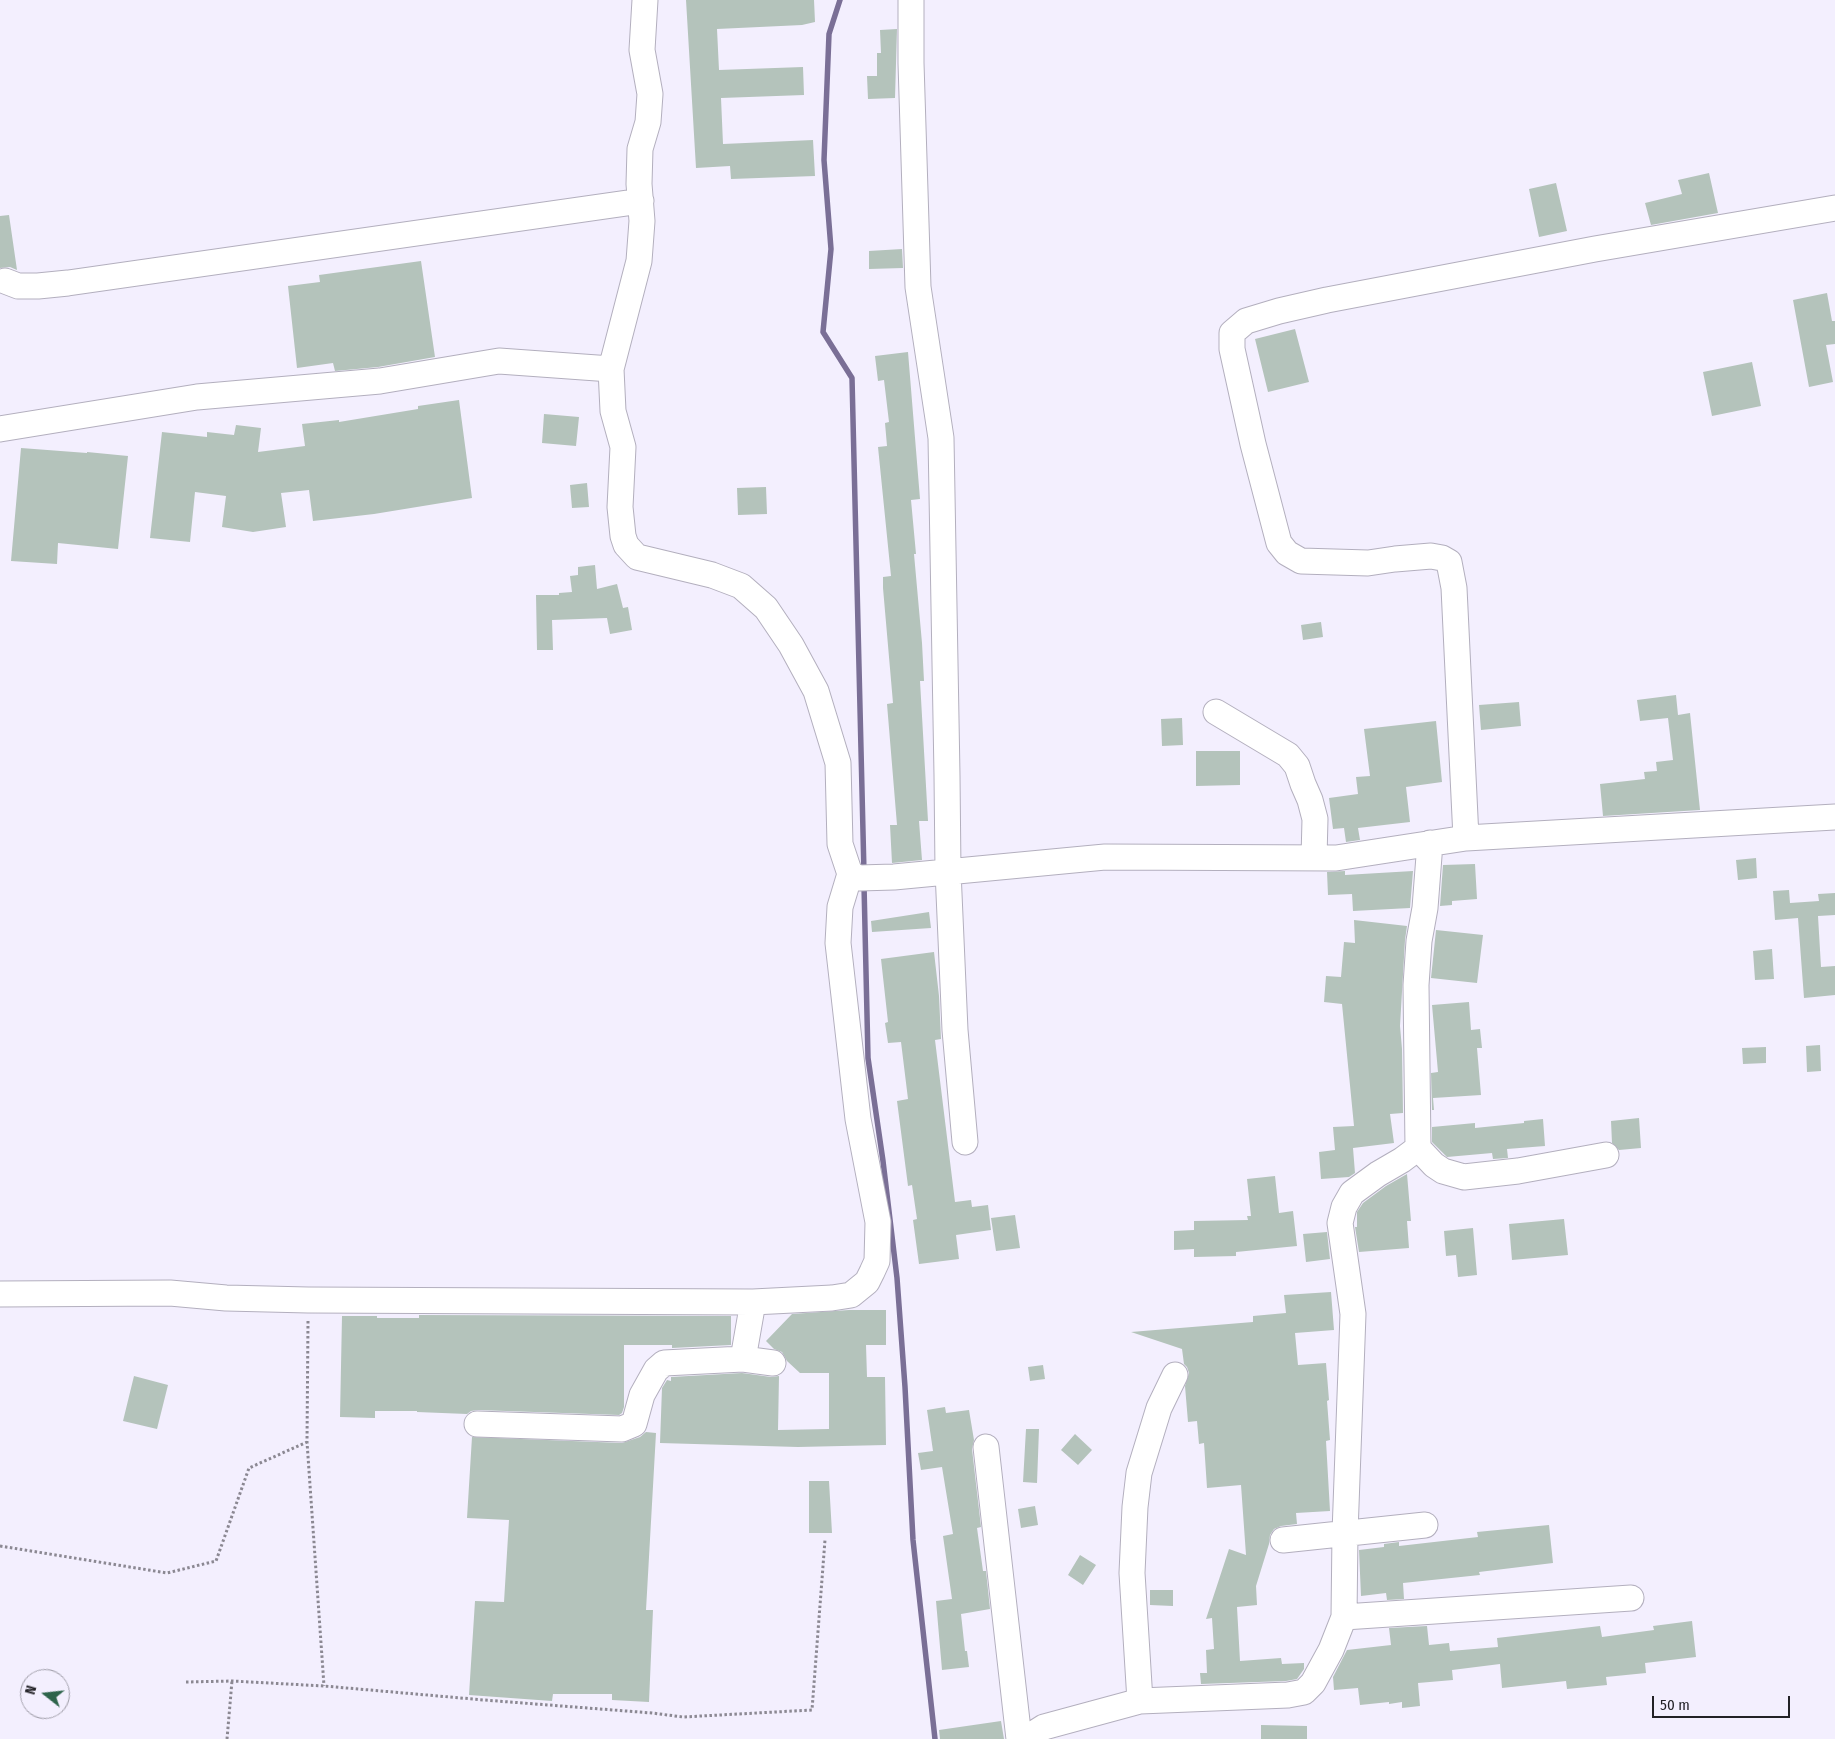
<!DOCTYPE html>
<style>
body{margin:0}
#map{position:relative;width:1835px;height:1739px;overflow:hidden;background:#f3effe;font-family:"Fira Sans Condensed",sans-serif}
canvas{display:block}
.north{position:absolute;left:20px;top:1669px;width:50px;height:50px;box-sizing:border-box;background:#f3effe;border:1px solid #9f9da8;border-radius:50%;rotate:286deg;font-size:14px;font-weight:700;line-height:20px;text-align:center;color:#222126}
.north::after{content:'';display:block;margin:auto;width:18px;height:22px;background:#2e644b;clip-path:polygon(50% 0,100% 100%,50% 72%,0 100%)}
.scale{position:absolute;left:1652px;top:1696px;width:138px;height:22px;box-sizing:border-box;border:2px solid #222126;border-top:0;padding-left:6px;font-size:15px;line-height:18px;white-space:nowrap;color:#222126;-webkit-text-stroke:4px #f3effe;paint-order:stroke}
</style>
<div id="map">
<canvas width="1835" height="1739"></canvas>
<div class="north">N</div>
<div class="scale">50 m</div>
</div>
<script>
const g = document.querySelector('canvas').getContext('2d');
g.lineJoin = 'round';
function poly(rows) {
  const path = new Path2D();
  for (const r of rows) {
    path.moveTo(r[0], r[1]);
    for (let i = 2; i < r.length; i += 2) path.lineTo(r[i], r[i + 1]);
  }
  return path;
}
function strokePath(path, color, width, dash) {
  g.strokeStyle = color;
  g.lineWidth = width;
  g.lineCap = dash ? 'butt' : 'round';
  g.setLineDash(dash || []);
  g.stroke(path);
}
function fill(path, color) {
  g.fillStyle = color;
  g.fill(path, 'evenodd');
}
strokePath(poly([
 [840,0,829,34,824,160,831,249,823,332,852,378,864,873],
 [864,885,868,1058,883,1161,897,1278,905,1387,913,1540,935,1739]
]), '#7a6f96', 5.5);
fill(poly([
 [686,0,814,0,815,22,802,25,717,29,719,70,803,67,804,95,721,98,723,144,813,140,815,176,731,179,730,166,696,168],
 [897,29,895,98,868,99,867,76,877,76,877,53,881,53,880,30],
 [1709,173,1718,213,1651,225,1645,203,1682,194,1678,180],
 [1556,183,1567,231,1539,237,1529,189],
 [9,215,17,270,10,267,0,268,0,216],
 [902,249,903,268,869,269,869,251],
 [421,261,435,357,378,367,335,371,333,363,297,368,288,286,320,282,319,275],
 [1827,293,1832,321,1835,321,1835,344,1826,345,1833,382,1809,387,1793,300],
 [1295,329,1309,382,1268,392,1255,339],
 [908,352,920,499,911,500,916,554,914,554,922,643,924,681,920,681,928,821,919,821,922,860,892,863,890,825,897,825,887,704,893,703,883,588,883,577,891,576,878,447,887,446,885,423,889,422,884,380,878,381,875,356],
 [1752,362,1761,406,1712,416,1703,372],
 [459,400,472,498,374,514,313,521,309,490,281,493,286,527,253,532,222,527,226,496,195,492,190,542,150,538,162,432,207,437,207,432,234,435,236,425,261,428,258,452,305,446,302,424,339,420,339,422,418,409,418,406],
 [544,414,579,417,576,446,542,443],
 [21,448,87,453,87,452,128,456,118,549,58,543,57,564,11,561],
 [587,483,589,507,572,508,570,485],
 [766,487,767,514,738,515,737,488],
 [595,565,597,589,617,584,623,608,628,607,632,630,610,634,607,618,552,620,553,650,537,650,536,595,559,595,559,593,572,592,570,576,578,575,578,567],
 [1321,622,1323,637,1303,640,1301,625],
 [1676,695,1678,715,1690,713,1700,810,1603,816,1600,784,1645,779,1644,772,1657,771,1656,762,1673,760,1668,718,1640,721,1637,700],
 [1519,702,1521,726,1481,730,1479,705],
 [1182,718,1183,745,1162,746,1161,719],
 [1436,721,1442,782,1406,787,1410,822,1358,828,1360,840,1346,842,1344,828,1333,829,1329,798,1358,794,1356,777,1370,776,1364,729],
 [1196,751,1240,751,1240,785,1196,786],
 [1756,858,1757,878,1738,880,1736,860],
 [1475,864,1477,899,1452,901,1452,905,1440,906,1443,865],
 [1345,871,1345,875,1413,871,1410,908,1353,911,1352,894,1328,895,1327,872],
 [1789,890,1790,903,1819,901,1818,894,1835,893,1835,915,1818,916,1821,967,1835,966,1835,995,1804,998,1798,918,1775,920,1773,891],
 [929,912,931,928,872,932,871,921],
 [1354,920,1407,926,1405,940,1400,1026,1402,1049,1403,1113,1390,1114,1394,1143,1353,1148,1355,1173,1349,1177,1321,1179,1319,1152,1335,1150,1333,1127,1354,1126,1342,1004,1324,1002,1326,976,1341,977,1344,942,1355,943],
 [1436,930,1483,935,1477,983,1431,978],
 [1772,949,1774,979,1755,980,1753,951],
 [934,952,939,996,941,1039,935,1040,955,1202,971,1200,972,1207,988,1205,991,1230,956,1235,959,1259,919,1264,913,1220,917,1219,912,1185,908,1186,897,1101,908,1099,901,1042,888,1043,885,1023,888,1022,881,959],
 [1469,1002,1471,1030,1480,1029,1482,1048,1477,1048,1481,1095,1433,1098,1434,1110,1432,1110,1431,1073,1438,1072,1432,1005],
 [1820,1045,1821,1071,1807,1072,1806,1046],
 [1766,1047,1766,1063,1743,1064,1742,1048],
 [1639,1118,1641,1148,1619,1150,1612,1143,1611,1121],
 [1543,1119,1545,1146,1507,1149,1508,1158,1493,1159,1492,1153,1447,1157,1432,1142,1432,1127,1475,1123,1475,1128,1524,1123,1524,1121],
 [1407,1174,1411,1221,1407,1221,1409,1248,1359,1252,1355,1227,1357,1227,1357,1212,1363,1203,1386,1186],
 [1275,1176,1279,1213,1293,1211,1297,1246,1236,1252,1236,1256,1194,1257,1194,1249,1174,1250,1174,1231,1194,1230,1194,1221,1248,1220,1247,1216,1251,1216,1247,1179],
 [1015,1215,1020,1248,996,1251,991,1218],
 [1564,1219,1568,1255,1512,1260,1509,1224],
 [1473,1228,1477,1275,1458,1277,1456,1255,1446,1256,1444,1231],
 [1327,1232,1330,1259,1306,1262,1303,1234],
 [1331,1292,1334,1330,1295,1333,1298,1365,1326,1363,1329,1400,1327,1401,1330,1440,1326,1441,1330,1511,1296,1513,1297,1524,1281,1526,1274,1529,1270,1535,1269,1544,1256,1586,1257,1605,1237,1607,1240,1661,1281,1658,1282,1664,1304,1663,1304,1669,1297,1679,1286,1681,1201,1684,1200,1673,1207,1673,1206,1650,1214,1649,1212,1618,1206,1619,1229,1549,1246,1555,1241,1485,1207,1488,1204,1443,1199,1444,1197,1421,1188,1422,1185,1386,1189,1373,1187,1367,1184,1364,1182,1349,1131,1332,1253,1322,1253,1316,1286,1313,1284,1295],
 [849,1310,886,1310,886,1345,866,1345,867,1377,885,1377,886,1445,798,1447,660,1443,662,1388,667,1380,671,1381,671,1377,742,1373,771,1377,779,1376,778,1430,829,1429,829,1373,800,1373,787,1361,782,1352,774,1349,766,1341,792,1314],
 [419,1315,731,1316,731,1345,672,1348,672,1345,624,1345,624,1407,622,1413,619,1415,478,1410,471,1411,467,1414,417,1412,417,1411,375,1411,375,1418,340,1417,342,1316,377,1316,377,1318,419,1318],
 [1043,1365,1045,1379,1030,1381,1028,1367],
 [134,1376,168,1385,157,1429,123,1421],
 [945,1407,946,1413,969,1410,974,1440,972,1449,981,1527,977,1528,983,1571,986,1571,990,1609,961,1614,965,1651,967,1651,969,1667,942,1670,936,1601,952,1599,943,1536,953,1534,942,1467,921,1470,918,1453,933,1451,927,1410],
 [1026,1429,1039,1429,1037,1483,1023,1482],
 [646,1432,656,1433,646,1610,653,1610,649,1702,612,1700,612,1694,553,1694,552,1701,469,1695,475,1601,504,1602,509,1520,467,1518,472,1437,622,1443,640,1437],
 [1075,1434,1092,1450,1078,1465,1061,1450],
 [809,1481,829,1481,832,1533,809,1533],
 [1035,1506,1038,1525,1021,1528,1018,1509],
 [1549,1525,1553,1563,1479,1572,1480,1575,1403,1583,1404,1599,1387,1600,1386,1593,1361,1596,1359,1550,1384,1547,1384,1544,1399,1542,1399,1546,1478,1537,1477,1532],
 [1080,1555,1096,1565,1083,1585,1068,1575],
 [1150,1590,1173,1590,1173,1606,1150,1605],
 [1692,1621,1696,1657,1645,1663,1646,1673,1606,1677,1607,1685,1567,1689,1566,1681,1502,1688,1500,1664,1452,1670,1453,1680,1418,1683,1420,1706,1402,1708,1402,1702,1389,1704,1389,1702,1360,1705,1358,1688,1334,1690,1333,1677,1347,1650,1391,1645,1389,1628,1427,1626,1429,1645,1449,1643,1450,1651,1498,1647,1497,1638,1600,1626,1602,1637,1654,1630,1653,1626],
 [1001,1721,1004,1739,940,1739,939,1730],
 [1261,1725,1307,1726,1307,1739,1261,1739]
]), '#b4c3bb');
const minor = poly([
 [911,0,911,63,918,287,941,438,947,775,948,871,955,1030,965,1142],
 [5,281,18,286,38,286,68,283,641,201],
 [0,429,197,397,380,381,499,361,611,369],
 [1216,712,1288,755,1297,766,1303,784,1310,800,1315,819,1314,858],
 [1466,838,1454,588,1449,562,1442,558,1431,556,1395,559,1368,563,1301,561,1287,553,1279,543,1253,444,1232,349,1232,333,1246,321,1279,311,1327,300,1595,249,1835,208],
 [850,874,859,878,894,877,1105,857,1336,858,1466,838,1835,817],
 [1418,1148,1434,1165,1443,1171,1464,1177,1518,1171,1606,1155],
 [0,1294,170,1293,226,1298,308,1300,753,1302,832,1298,851,1295,867,1282,872,1272,877,1261,878,1222,858,1119,838,943,840,907,850,874,840,844,838,763,816,691,791,645,766,608,741,586,712,575,637,557,626,545,623,536,620,507,623,447,613,411,611,369,639,261,642,221,639,184,640,149,648,122,650,94,642,50,645,0],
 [743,1359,753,1302],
 [477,1424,622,1429,634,1424,642,1395,656,1370,664,1363,743,1359,773,1363],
 [986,1447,1019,1739],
 [1283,1540,1425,1525],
 [1344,1617,1631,1598],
 [1140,1701,1132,1573,1135,1507,1139,1473,1159,1408,1175,1375],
 [1025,1739,1044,1727,1140,1701,1288,1695,1304,1692,1313,1683,1331,1650,1344,1617,1345,1533,1353,1314,1340,1223,1344,1207,1352,1193,1378,1174,1402,1160,1418,1148,1416,985,1419,941,1425,908,1430,843]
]);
strokePath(minor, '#b3afbe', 27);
strokePath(poly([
 [308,1321,307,1442,324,1686],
 [0,1546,167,1573,216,1561,249,1468,307,1442],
 [186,1682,232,1681,324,1686,484,1700,652,1713,683,1717,812,1710,825,1540],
 [227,1739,232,1681]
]), '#8b8892', 3, [2.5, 2.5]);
strokePath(minor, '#fff', 25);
</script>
